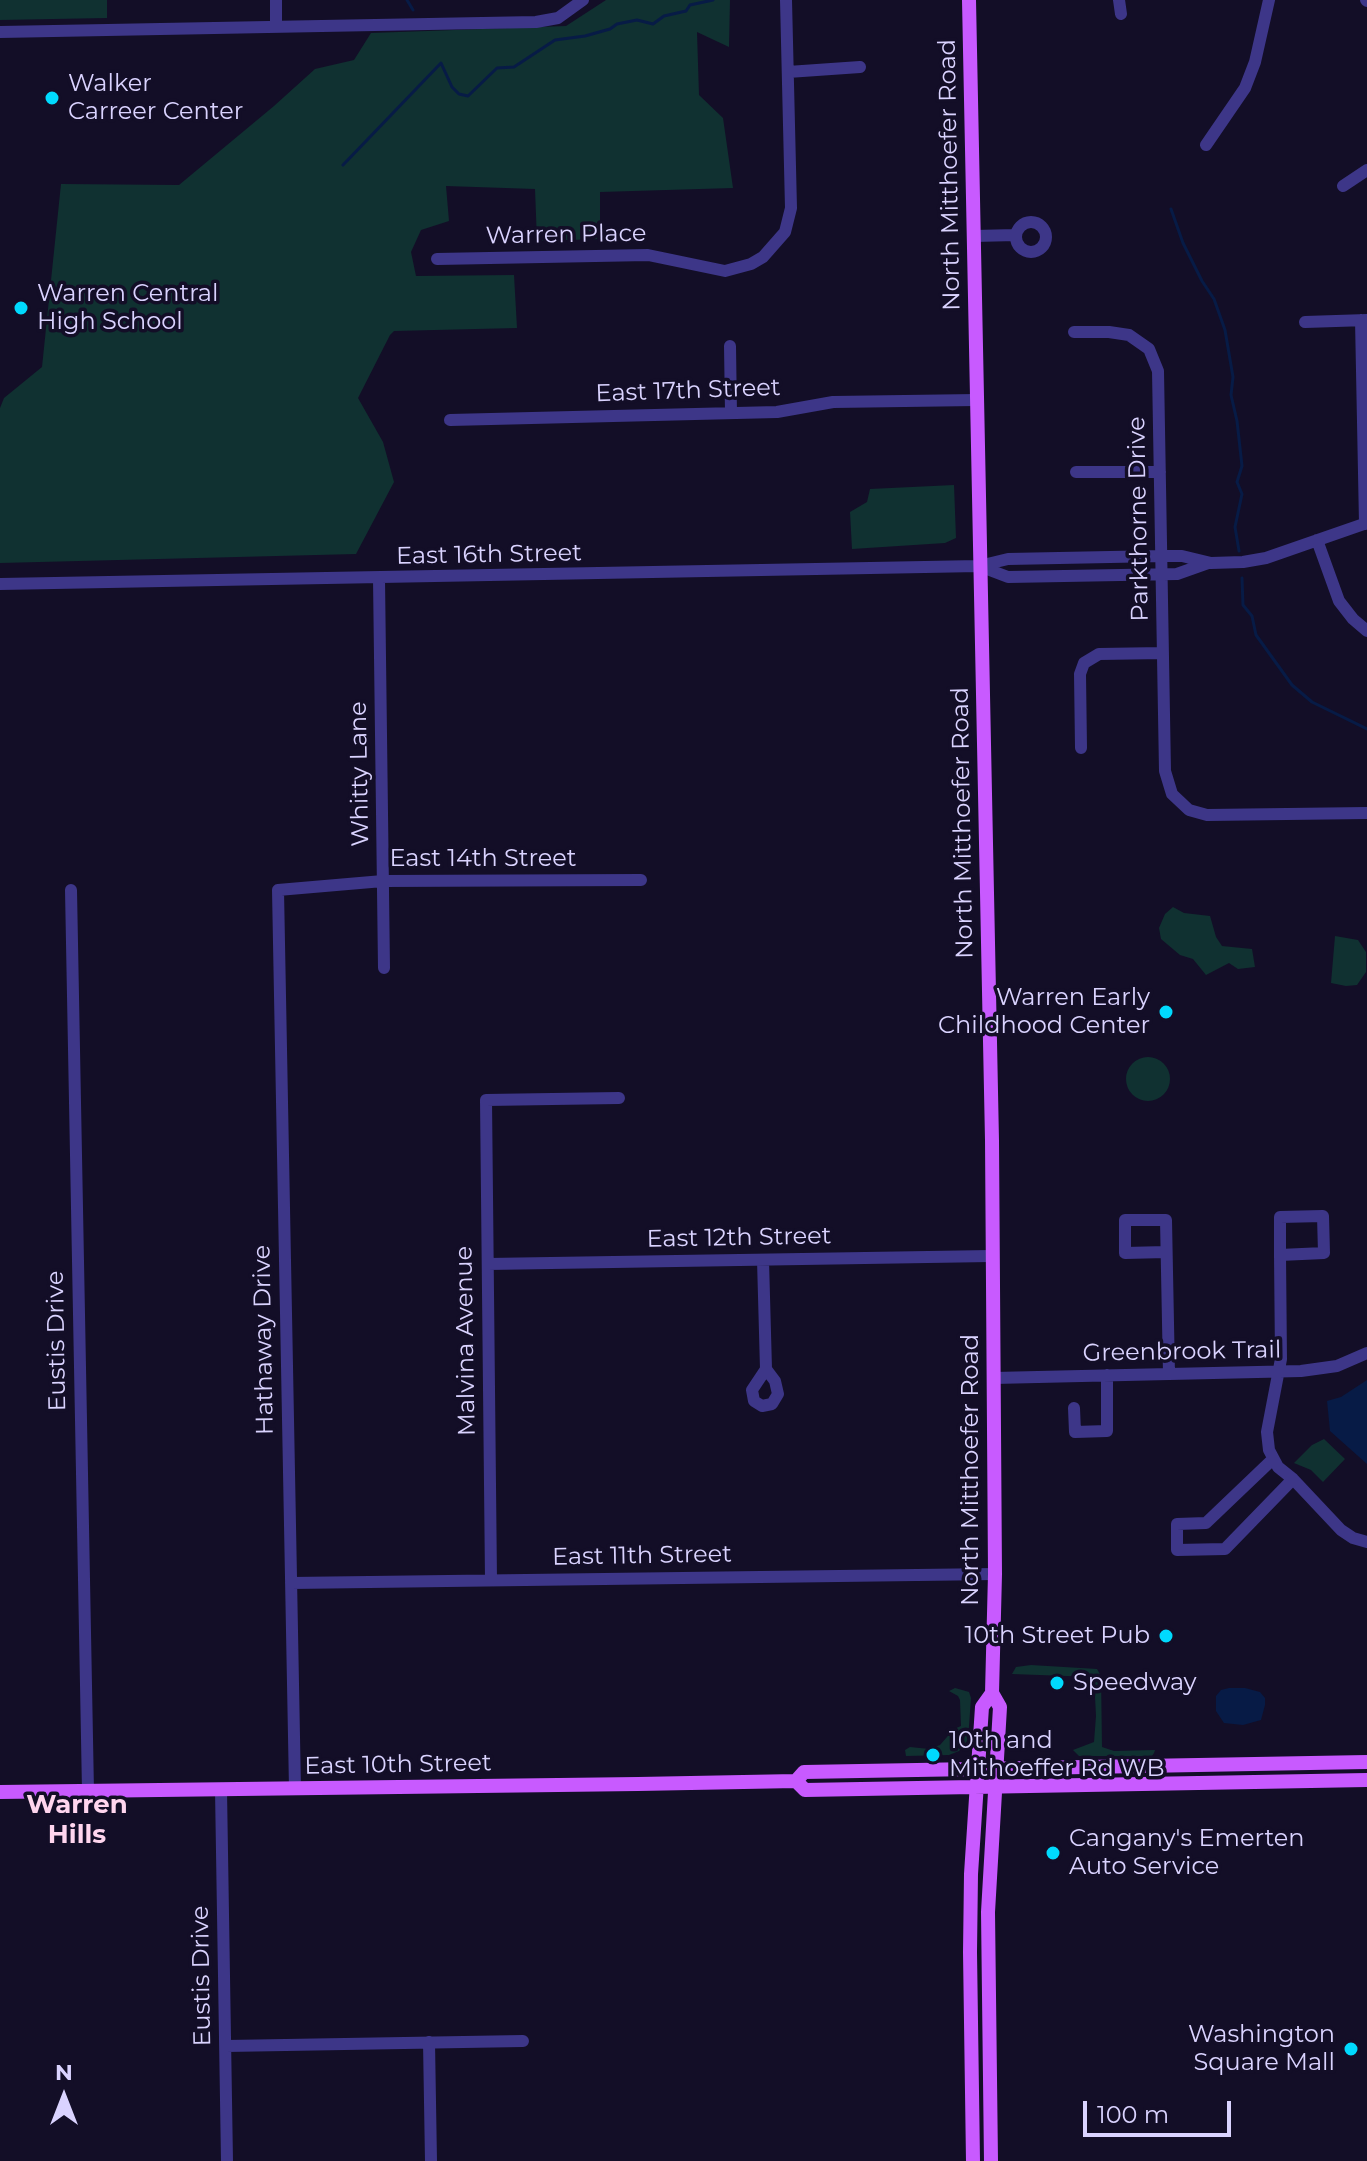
<!DOCTYPE html>
<style>
body{margin:0}
#map{position:relative;width:1367px;height:2161px;overflow:hidden;background:#130e27;font-family:Montserrat,sans-serif}
canvas{display:block}
.north{position:absolute;left:24px;top:2057px;width:80px;height:80px;-webkit-text-stroke:6px #130e27;paint-order:stroke;rotate:0deg;font-size:22px;font-weight:700;line-height:32px;text-align:center;color:#dad3ff}
.north::after{content:'';display:block;margin:auto;width:28px;height:36px;background:#dad3ff;clip-path:polygon(50% 0,100% 100%,50% 72%,0 100%)}
.scale{position:absolute;left:1083px;top:2101px;width:148px;height:36px;box-sizing:border-box;border:4px solid #dad3ff;border-top:0;padding-left:10px;font-size:24px;line-height:28px;white-space:nowrap;color:#dad3ff;-webkit-text-stroke:6px #130e27;paint-order:stroke}
</style>
<div id="map">
<canvas width="1367" height="2161"></canvas>
<div class="north">N</div>
<div class="scale">100 m</div>
</div>
<script>
const g = document.querySelector('canvas').getContext('2d');
g.lineJoin = 'round';
function fill(path, color) {
  g.fillStyle = color;
  g.fill(path, 'evenodd');
}
function poly(rows) {
  const path = new Path2D();
  for (const r of rows) {
    if (r.length === 3) {
      path.moveTo(r[0] + r[2], r[1]);
      path.arc(r[0], r[1], r[2], 0, 2 * Math.PI);
      continue;
    }
    path.moveTo(r[0], r[1]);
    for (let i = 2; i < r.length; i += 2) path.lineTo(r[i], r[i + 1]);
  }
  return path;
}
function strokePath(path, color, width, dash) {
  g.strokeStyle = color;
  g.lineWidth = width;
  g.lineCap = dash ? 'butt' : 'round';
  g.setLineDash(dash || []);
  g.stroke(path);
}
function drawText(font, color, halo, rows, align = 'center') {
  g.font = font + ' Montserrat,sans-serif';
  g.lineWidth = 7;
  g.setLineDash([]);
  g.textBaseline = 'middle';
  g.strokeStyle = halo;
  g.fillStyle = color;
  for (const [text, x, y, turn = 0] of rows) {
    g.save();
    g.translate(x, y);
    g.rotate((+turn || 0) * Math.PI / 180);
    g.textAlign = isNaN(turn) ? turn : align;
    if (halo) g.strokeText(text, 0, 0);
    g.fillText(text, 0, 0);
    g.restore();
  }
}
fill(poly([
 [0,0,107,0,107,18,0,20],
 [606,0,730,0,729,47,697,32,699,95,723,118,733,188,600,192,600,239,537,241,535,189,446,186,449,221,421,230,411,252,416,276,514,275,517,328,394,331,390,335,358,398,383,442,394,482,356,554,0,563,0,408,4,398,42,367,61,184,179,185,274,106,315,69,354,60,371,33,566,26],
 [954,485,956,538,945,543,852,549,850,512,867,502,870,489],
 [1173,907,1184,913,1210,916,1216,937,1222,946,1252,949,1255,967,1238,969,1229,963,1206,975,1193,959,1180,955,1161,939,1159,928,1165,914],
 [1335,936,1358,940,1366,952,1366,972,1357,985,1346,986,1331,983],
 [1148,1079,22],
 [1324,1439,1345,1459,1323,1482,1311,1470,1294,1463,1312,1445],
 [1031,1665,1097,1669,1101,1676,1102,1747,1114,1751,1155,1750,1154,1753,1152,1756,1079,1756,1073,1750,1094,1742,1096,1716,1094,1677,1012,1674,1016,1667],
 [955,1688,969,1692,971,1698,968,1740,959,1751,949,1755,906,1756,905,1750,910,1747,929,1749,940,1745,954,1729,961,1726,960,1700,958,1696,949,1691]
]), '#103131');
fill(poly([
 [1367,1380,1367,1464,1330,1431,1327,1401,1341,1397],
 [1229,1688,1245,1688,1260,1692,1265,1698,1265,1705,1261,1720,1243,1725,1224,1723,1216,1711,1216,1696,1221,1690]
]), '#071b46');
strokePath(poly([
 [407,0,413,10],
 [343,165,441,63,452,87,459,94,468,96,497,68,514,67,555,40,585,36,610,29,617,24,637,20,653,24,664,16,686,11,690,5,713,0],
 [1171,209,1183,243,1202,281,1214,299,1225,330,1233,377,1231,395,1237,421,1242,466,1237,482,1242,494,1235,527,1239,551],
 [1242,578,1243,605,1252,616,1256,635,1292,685,1312,702,1367,729]
]), '#071b46', 3);
strokePath(poly([
 [276,0,276,27],
 [1119,0,1121,14],
 [1366,0,1367,1],
 [0,32,536,22,558,18,583,0],
 [788,72,860,67],
 [1206,145,1245,88,1255,62,1269,0],
 [1343,186,1367,170],
 [1031,237,15],
 [974,236,1016,235],
 [437,259,648,255,725,271,751,264,763,257,785,232,791,208,786,0],
 [1361,320,1365,524],
 [1305,322,1367,320],
 [1074,332,1109,332,1129,335,1149,349,1158,371,1165,771,1172,794,1189,810,1207,815,1367,813],
 [730,346,731,413],
 [450,420,777,412,833,402,976,400],
 [1076,472,1160,472],
 [1317,540,1339,601,1353,619,1367,631],
 [979,566,1008,577,1177,574,1208,563],
 [379,579,384,968],
 [0,584,979,566,1008,559,1161,556,1182,556,1211,563,1243,562,1266,558,1367,523],
 [1081,748,1080,674,1084,663,1099,654,1163,653],
 [71,890,88,1791],
 [1166,1252,1125,1253,1125,1220,1166,1220,1169,1374],
 [1280,1255,1324,1253,1323,1216,1280,1217,1280,1255,1281,1359,1267,1432,1269,1450,1278,1467,1293,1479,1341,1530,1353,1538,1367,1542],
 [763,1260,766,1369],
 [488,1264,991,1256],
 [766,1369,775,1381,778,1394,772,1404,762,1406,754,1401,752,1390,766,1369],
 [994,1378,1301,1371,1337,1366,1367,1353],
 [1074,1408,1075,1432,1107,1431,1107,1375],
 [1273,1459,1206,1523,1177,1524,1177,1550,1225,1549,1293,1479],
 [491,1580,486,1100,619,1098],
 [291,1583,995,1574],
 [295,1789,278,890,383,881,641,880],
 [221,1790,227,2161],
 [429,2042,431,2161],
 [226,2046,523,2041]
]), '#3d3688', 12);
strokePath(poly([
 [969,0,992,1140,995,1574,992,1693,1000,1707,988,1912,991,2161],
 [796,1781,805,1790,1367,1780],
 [0,1792,638,1784,796,1781,804,1772,1367,1762],
 [973,2161,970,1952,971,1874,982,1707,992,1693]
]), '#c85aff', 14);
for (const [x, y, r, color] of [
 [52,98,8,"#00dafe"],
 [21,308,8,"#00dafe"],
 [1166,1012,8,"#00dafe"],
 [1166,1636,8,"#00dafe"],
 [1057,1683,8,"#00dafe"],
 [933,1755,8,"#00dafe"],
 [1053,1853,8,"#00dafe"],
 [1351,2049,8,"#00dafe"]
]) {
  const dot = new Path2D();
  dot.arc(x, y, r, 0, 2 * Math.PI);
  g.fillStyle = color;
  g.fill(dot);
  strokePath(dot, '#130e27', 3);
}
drawText('24px', '#dad3ff', '#130e27', [
 ["Walker",68,84],
 ["Carreer Center",68,112],
 ["Warren Central",37,294],
 ["High School",37,322],
 ["Warren Early",1150,998,"right"],
 ["Childhood Center",1150,1026,"right"],
 ["10th Street Pub",1150,1636,"right"],
 ["Speedway",1073,1683],
 ["10th and",949,1741],
 ["Mithoeffer Rd WB",949,1769],
 ["Cangany's Emerten",1069,1839],
 ["Auto Service",1069,1867],
 ["Washington",1335,2035,"right"],
 ["Square Mall",1335,2063,"right"]
], 'left');
drawText('24px', '#dad3ff', '#130e27', [
 ["North Mitthoefer Road",950,175,-91],
 ["Warren Place",566,235,-1],
 ["East 17th Street",688,391,-2],
 ["Parkthorne Drive",1139,519,-91],
 ["East 16th Street",489,555,-1],
 ["Whitty Lane",360,774,-91],
 ["North Mitthoefer Road",963,823,-91],
 ["East 14th Street",483,859],
 ["East 12th Street",739,1238,-1],
 ["Hathaway Drive",264,1340,-91],
 ["Eustis Drive",57,1341,-91],
 ["Malvina Avenue",466,1341,-91],
 ["Greenbrook Trail",1182,1352,-1],
 ["North Mitthoefer Road",971,1470,-90],
 ["East 11th Street",642,1556,-1],
 ["East 10th Street",398,1765,-1],
 ["Eustis Drive",202,1976,-91]
]);
drawText('bold 26px', '#ffd5ee', '#130e27', [
 ["Warren",77,1805],
 ["Hills",77,1835]
]);
</script>
